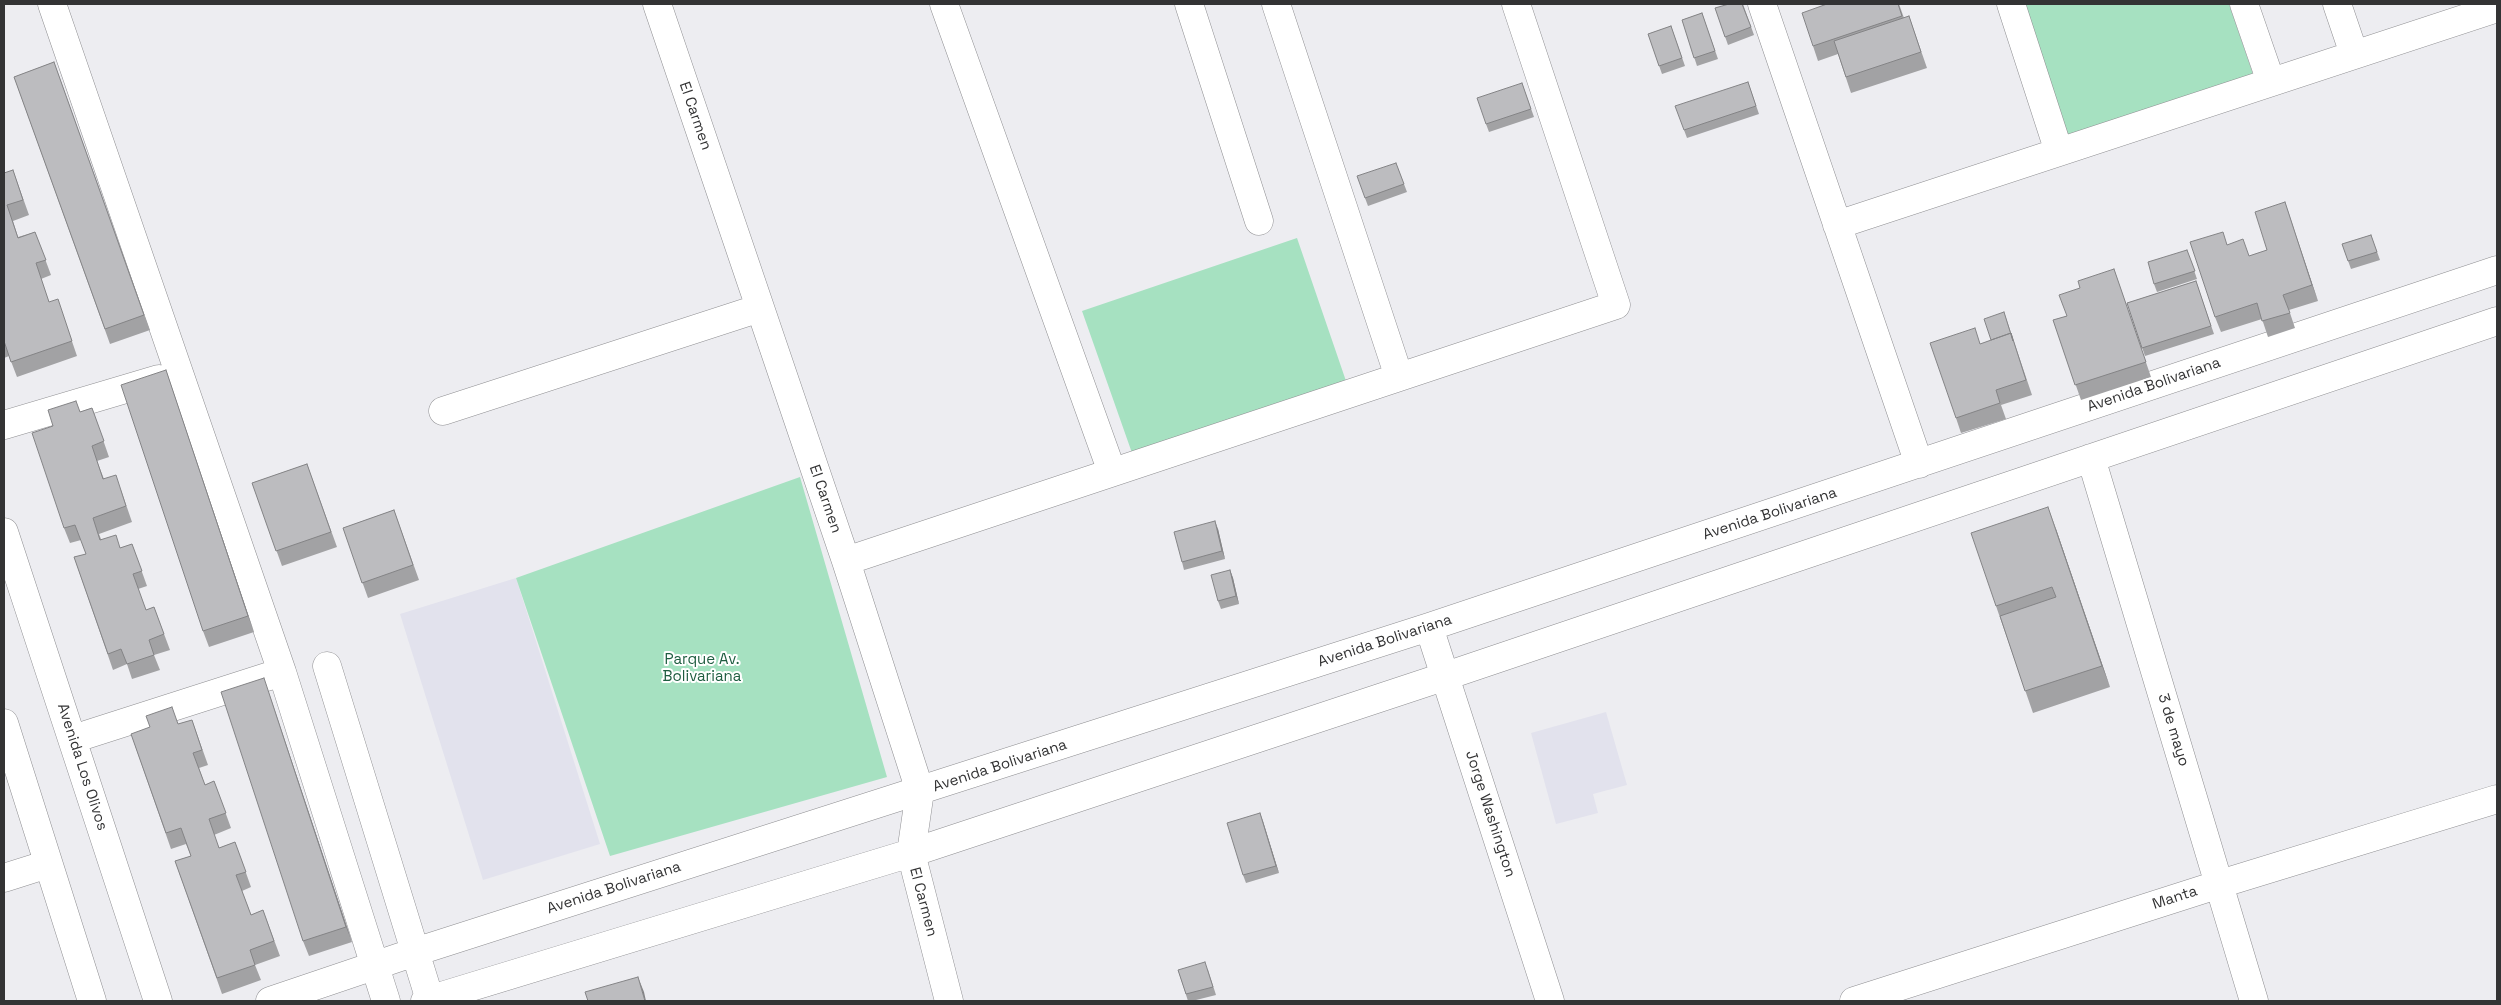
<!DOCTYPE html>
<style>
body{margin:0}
#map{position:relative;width:2501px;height:1005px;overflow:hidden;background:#ededf1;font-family:"Space Grotesk",sans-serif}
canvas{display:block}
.frame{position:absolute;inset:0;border:5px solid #333334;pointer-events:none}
</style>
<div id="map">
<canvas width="2501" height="1005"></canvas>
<div class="frame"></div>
</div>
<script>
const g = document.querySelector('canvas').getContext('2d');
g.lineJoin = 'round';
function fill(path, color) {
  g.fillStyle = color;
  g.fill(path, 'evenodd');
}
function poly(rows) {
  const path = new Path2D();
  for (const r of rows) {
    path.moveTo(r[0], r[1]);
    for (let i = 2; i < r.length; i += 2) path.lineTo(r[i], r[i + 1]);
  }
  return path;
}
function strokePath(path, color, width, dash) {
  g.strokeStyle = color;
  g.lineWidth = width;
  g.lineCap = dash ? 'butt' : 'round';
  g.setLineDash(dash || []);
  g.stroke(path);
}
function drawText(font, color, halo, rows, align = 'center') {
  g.font = font + ' "Space Grotesk",sans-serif';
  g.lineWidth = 4;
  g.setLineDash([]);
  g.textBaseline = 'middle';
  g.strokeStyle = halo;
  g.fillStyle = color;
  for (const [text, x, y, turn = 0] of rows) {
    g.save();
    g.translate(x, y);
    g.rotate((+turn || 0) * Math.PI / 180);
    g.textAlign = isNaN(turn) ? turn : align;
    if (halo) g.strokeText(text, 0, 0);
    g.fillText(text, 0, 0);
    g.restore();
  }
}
fill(poly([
 [516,578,600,844,483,880,400,614],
 [1606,712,1627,785,1593,794,1598,813,1556,824,1531,733]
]), '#e2e2ed');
fill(poly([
 [2019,4,2229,4,2254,77,2065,140],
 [1297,238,1346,381,1132,453,1082,311],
 [800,477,887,777,610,856,516,578]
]), '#a6e1c1');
const minor = poly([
 [52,4,282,672,386,1001],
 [657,4,846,561,920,791,911,853,949,1001],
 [944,4,1112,472],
 [1189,4,1259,221],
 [1276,4,1399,377],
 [1762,4,1919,464],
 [2011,4,2059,152],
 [2244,4,2271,82],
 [2337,4,2354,54],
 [1837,225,2497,8],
 [443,411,760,308],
 [4,425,159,379],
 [2091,458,2254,1001],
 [4,532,158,1001],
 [846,561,1616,305,1516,4],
 [1429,627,1550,1001],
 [327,666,430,1000],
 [4,723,92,1001],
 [73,739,282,672],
 [4,878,48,864],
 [270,1001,415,952,1429,627,2497,270],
 [425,1001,911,853,1446,676,2497,321],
 [1854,1001,2220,884,2497,799]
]);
strokePath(minor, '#8f8f92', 29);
strokePath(minor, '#fff', 28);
fill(poly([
 [1743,4,1754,35,1728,45,1715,8],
 [1827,4,1899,4,1904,18,1909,16,1927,68,1851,93,1838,54,1818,61,1813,46],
 [1702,13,1718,59,1697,66,1682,20],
 [1671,26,1685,66,1662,74,1648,34],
 [54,62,150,330,110,344,14,77],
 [1748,82,1759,114,1687,138,1684,130],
 [1522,83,1534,117,1489,132,1486,124],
 [1396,163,1407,192,1368,206,1365,198],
 [13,170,29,215,13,221,18,237,35,232,51,275,41,279,49,302,63,315,77,356,17,377,9,356,4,358,4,171,5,173],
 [2285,202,2318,301,2289,310,2295,328,2268,337,2262,319,2221,332,2215,317,2228,245,2249,256,2267,250],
 [2371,235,2380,260,2351,269,2342,244],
 [2187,250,2197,279,2157,292,2154,284],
 [2114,269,2151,377,2081,400,2053,320,2067,316,2080,288],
 [2196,281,2214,334,2145,356,2127,303],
 [2004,312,2032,395,2001,405,2006,419,1961,433,1956,418,1981,344,1991,340],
 [166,370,254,632,209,647,203,631],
 [92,408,109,457,97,461,104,479,121,490,132,522,99,534,101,539,120,548,132,544,147,586,138,589,146,610,154,607,170,650,154,655,160,670,132,679,127,664,113,670,74,557,86,554,81,540,70,543,64,528,53,426,80,412],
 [307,464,337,547,282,566,252,483],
 [394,510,419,580,368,598,343,528],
 [1218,529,1225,559,1184,570,1182,562],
 [2056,529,2110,687,2033,713,1996,606],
 [1230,570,1233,578,1239,604,1221,609,1218,601],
 [269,693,352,942,309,956,303,941],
 [192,720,208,765,199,768,205,785,214,781,231,828,214,835,219,848,235,842,251,887,242,891,251,915,263,910,280,956,255,965,261,980,222,994,175,861,191,856,186,844,171,849,131,734,178,724],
 [1260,813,1279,873,1246,883,1243,875],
 [1178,970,1208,970,1216,995,1192,1001,1188,1001]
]), '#a2a2a4');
fill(poly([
 [2285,202,2290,218,2318,301,2312,285],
 [166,370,171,385,254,632,248,616],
 [2048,507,2056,529,2110,687,2102,666],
 [1215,521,1218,529,1225,559,1222,551],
 [1230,570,1233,578,1239,604,1236,596],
 [264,678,352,942,346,927],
 [1260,813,1263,821,1279,873,1276,866],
 [638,977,644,992,646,1001,645,1001]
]), '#848486');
const building = poly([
 [1729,4,1742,4,1751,27,1725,37,1715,8,1729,4],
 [1827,4,1898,4,1902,16,1813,46,1802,13,1827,4],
 [1702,13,1715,51,1694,58,1682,20,1702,13],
 [1909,16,1921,52,1846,77,1834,41,1909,16],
 [1671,26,1682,58,1659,66,1648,34,1671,26],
 [54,62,144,315,105,329,14,77,54,62],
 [1748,82,1756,106,1684,130,1675,106,1748,82],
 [1522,83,1531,109,1486,124,1477,98,1522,83],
 [1396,163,1404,184,1365,198,1357,176,1396,163],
 [13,170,23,200,7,205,18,238,35,232,46,260,36,263,49,302,58,299,72,341,11,362,4,341,4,172,4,173,13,170],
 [2285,202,2312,285,2283,295,2290,313,2262,321,2257,303,2215,317,2190,242,2223,232,2227,245,2243,239,2249,256,2267,250,2255,212,2285,202],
 [2371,235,2377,252,2348,261,2342,244,2371,235],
 [2187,250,2195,271,2154,284,2148,262,2187,250],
 [2114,269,2146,362,2075,385,2053,320,2067,316,2059,295,2080,288,2078,281,2114,269],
 [2196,281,2211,326,2142,348,2127,303,2196,281],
 [2004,312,2013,341,2011,333,1991,340,1984,319,2004,312],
 [1975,328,1980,344,2011,333,2026,380,1996,390,2000,403,1956,418,1930,343,1975,328],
 [166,370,248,616,203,631,121,385,166,370],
 [76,401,80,412,92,408,104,441,92,446,103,479,116,475,126,506,93,518,100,540,116,535,120,548,132,544,142,571,133,574,146,610,154,607,164,634,149,640,154,655,127,664,121,649,108,654,74,557,86,554,75,525,64,528,32,433,53,426,48,410,76,401],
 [307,464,331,532,276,551,252,483,307,464],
 [2048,507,2102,666,2025,691,2000,616,2056,597,2052,587,1996,606,1971,533,2048,507],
 [394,510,413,565,362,583,343,528,394,510],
 [1215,521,1222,551,1182,562,1174,532,1215,521],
 [1230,570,1236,596,1218,601,1211,575,1230,570],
 [264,678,346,927,303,941,221,692,264,678],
 [172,707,178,724,192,720,202,750,193,753,205,785,214,781,226,813,209,819,219,848,235,842,246,872,236,875,251,915,263,910,274,941,250,950,255,965,217,978,175,861,191,856,181,828,166,833,131,734,150,727,146,716,172,707],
 [1260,813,1276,866,1243,875,1227,823,1260,813],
 [1205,962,1213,987,1186,994,1178,970,1205,962],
 [638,977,645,1001,588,1001,585,992,638,977]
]);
fill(building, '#bcbcbf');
strokePath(building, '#848486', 1);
drawText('15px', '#333334', '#fff', [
 ["El Carmen",695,116,71],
 ["Avenida Bolivariana",2154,385,-19],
 ["El Carmen",825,499,71],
 ["Avenida Bolivariana",1770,514,-18],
 ["Avenida Bolivariana",1385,641,-18],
 ["3 de mayo",2173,730,73],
 ["Avenida Bolivariana",1000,766,-18],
 ["Avenida Los Olivos",82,767,72],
 ["Jorge Washington",1490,814,72],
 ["Avenida Bolivariana",614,888,-18],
 ["Manta",2175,898,-18],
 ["El Carmen",923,902,75]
]);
drawText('15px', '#1e5d40', '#fff', [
 ["Parque Av.",702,660],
 ["Bolivariana",702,677]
]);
</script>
